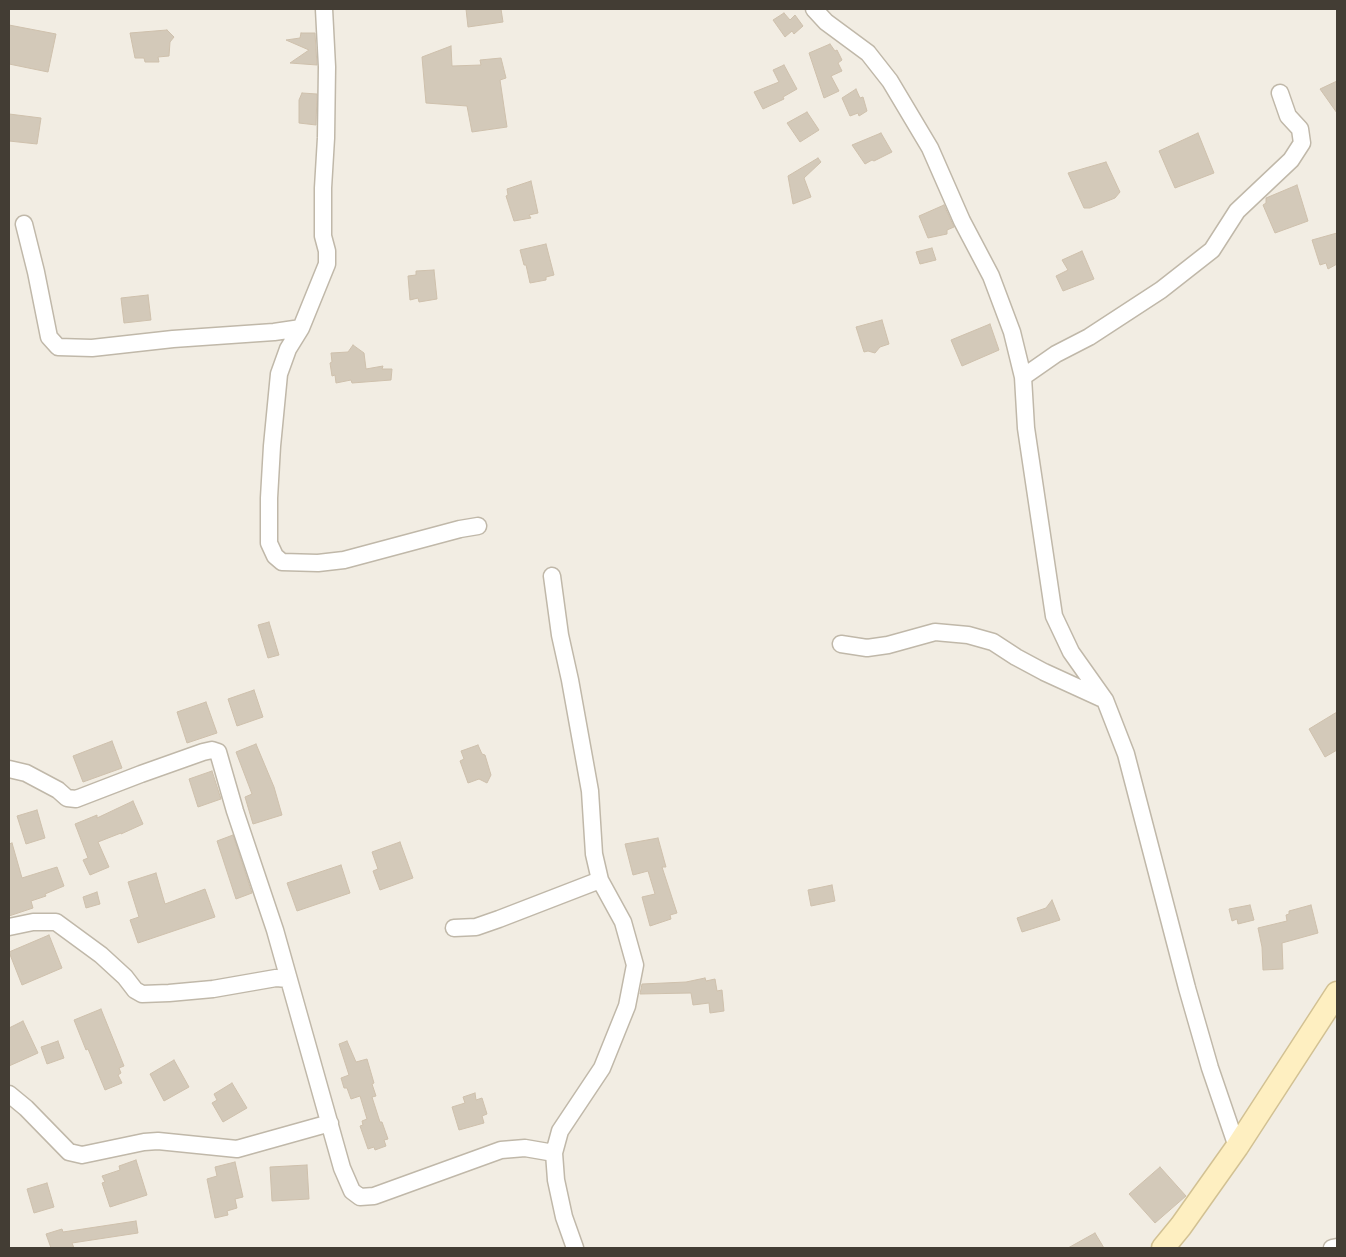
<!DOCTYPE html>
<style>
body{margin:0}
#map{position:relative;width:1346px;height:1257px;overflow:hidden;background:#f2ede3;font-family:"DM Sans",sans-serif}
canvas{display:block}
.frame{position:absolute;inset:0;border:10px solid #433d34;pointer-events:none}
</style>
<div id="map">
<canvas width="1346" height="1257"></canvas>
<div class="frame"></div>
</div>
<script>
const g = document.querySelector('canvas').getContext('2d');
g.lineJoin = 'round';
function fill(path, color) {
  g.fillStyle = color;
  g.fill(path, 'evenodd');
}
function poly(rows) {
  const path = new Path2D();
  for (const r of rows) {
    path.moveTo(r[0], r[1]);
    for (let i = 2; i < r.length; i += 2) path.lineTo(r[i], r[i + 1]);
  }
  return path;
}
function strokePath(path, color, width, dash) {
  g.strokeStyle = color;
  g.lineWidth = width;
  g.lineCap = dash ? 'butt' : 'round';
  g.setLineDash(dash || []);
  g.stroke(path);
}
const building = poly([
 [466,9,501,9,503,22,468,27,466,9],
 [784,13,790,20,795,15,803,26,794,34,792,31,785,37,773,20,784,13],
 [9,25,56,34,48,72,9,64,9,25],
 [167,30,174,37,170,42,169,56,158,57,159,62,145,62,144,58,135,58,130,33,167,30],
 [301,33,315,33,317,65,290,63,309,50,286,40,300,38,301,33],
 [830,44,835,51,837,50,842,60,838,63,842,71,831,76,839,91,824,98,809,53,830,44],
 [451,46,452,66,481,65,480,60,501,58,506,78,500,80,507,127,472,132,467,106,426,103,422,57,451,46],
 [784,65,797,89,783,97,784,99,763,109,754,92,779,82,773,70,784,65],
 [1337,81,1337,113,1320,89,1337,81],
 [856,89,860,98,863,97,867,111,859,116,858,113,850,116,842,98,856,89],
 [302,93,317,94,316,125,299,123,299,100,302,93],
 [807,112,819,130,800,142,787,123,807,112],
 [9,114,41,118,37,144,9,141,9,114],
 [881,133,892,152,874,161,872,160,865,164,852,145,881,133],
 [1198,133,1214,173,1175,188,1159,151,1198,133],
 [818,158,821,162,804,178,811,197,793,204,788,176,818,158],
 [1106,162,1120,192,1115,198,1090,208,1084,208,1068,173,1106,162],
 [531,181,538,213,529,215,531,218,514,221,506,196,508,195,507,189,531,181],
 [1297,185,1308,221,1275,233,1263,205,1266,203,1266,198,1297,185],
 [944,205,954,227,947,230,947,234,928,238,919,216,944,205],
 [1337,233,1337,264,1328,269,1326,263,1320,265,1312,240,1337,233],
 [546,244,554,275,546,277,546,280,530,283,526,265,524,265,520,250,546,244],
 [932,248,936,260,920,264,916,252,932,248],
 [1082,251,1094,279,1063,291,1056,276,1068,270,1062,260,1082,251],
 [434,270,437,299,419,302,418,298,410,300,408,276,416,275,416,271,434,270],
 [148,295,151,320,124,323,121,298,148,295],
 [882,320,889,344,880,347,875,353,868,351,864,352,856,327,882,320],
 [990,324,999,350,962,366,951,340,990,324],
 [353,345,364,353,366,369,383,366,382,369,392,369,391,380,352,383,351,380,336,383,335,375,332,376,330,363,332,362,331,353,348,352,353,345],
 [269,622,279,655,268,658,258,625,269,622],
 [254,690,263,717,237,726,228,699,254,690],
 [206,702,217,733,187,743,177,712,206,702],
 [1337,712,1337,750,1325,757,1309,729,1337,712],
 [112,741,122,768,83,782,73,756,112,741],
 [256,744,274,787,282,815,253,824,245,797,252,794,236,752,256,744],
 [478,745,482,754,485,755,491,775,487,783,479,779,468,783,460,761,464,759,461,751,478,745],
 [212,771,221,799,198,807,189,779,212,771],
 [133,801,143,824,121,834,121,833,98,842,109,867,90,875,83,860,88,858,75,824,97,815,97,818,133,801],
 [37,810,45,838,26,844,17,816,37,810],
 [233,835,252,893,236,899,217,841,233,835],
 [658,838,666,867,662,867,677,913,670,915,671,919,650,926,642,897,655,894,648,871,633,875,625,844,658,838],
 [400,842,413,878,380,890,373,871,378,869,372,852,400,842],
 [12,843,22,878,57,867,64,886,45,894,46,896,31,901,33,908,9,916,9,844,12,843],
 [341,865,350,893,297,911,287,883,341,865],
 [156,873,165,904,205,889,215,917,138,943,130,920,139,917,128,882,156,873],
 [832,885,835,901,811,906,808,890,832,885],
 [97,892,100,904,86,908,83,897,97,892],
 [1052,900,1060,920,1022,932,1017,918,1046,908,1052,900],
 [1250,905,1254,920,1238,924,1237,919,1232,921,1229,909,1250,905],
 [1311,905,1318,933,1282,943,1283,969,1263,970,1262,947,1258,928,1287,921,1286,915,1289,914,1289,911,1311,905],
 [49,935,62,968,22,985,9,952,49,935],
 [705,978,706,981,715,979,717,991,722,990,724,1011,710,1013,709,1003,693,1005,691,993,640,994,642,984,686,982,705,978],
 [101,1009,124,1066,119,1068,121,1073,118,1075,122,1083,105,1090,88,1049,86,1050,74,1020,101,1009],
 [23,1021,38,1053,9,1066,9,1028,23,1021],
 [58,1041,64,1058,47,1064,41,1047,58,1041],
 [347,1041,356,1062,367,1059,374,1083,372,1084,376,1096,372,1097,380,1122,382,1122,388,1139,384,1140,386,1146,375,1150,374,1147,368,1149,360,1126,363,1125,362,1121,367,1119,360,1096,351,1099,347,1088,344,1088,341,1078,349,1075,339,1044,347,1041],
 [174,1060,189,1087,164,1101,150,1074,174,1060],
 [232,1083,247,1108,223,1122,212,1103,217,1100,214,1094,232,1083],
 [475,1093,476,1100,482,1098,487,1114,482,1116,484,1123,459,1130,452,1107,465,1103,463,1097,475,1093],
 [136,1160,147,1195,110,1207,102,1183,105,1182,102,1176,120,1170,119,1166,136,1160],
 [235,1162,243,1197,235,1199,237,1208,227,1211,228,1215,215,1218,207,1179,217,1176,215,1167,235,1162],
 [307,1165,309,1199,272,1201,270,1167,307,1165],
 [1160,1167,1186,1196,1155,1223,1129,1194,1160,1167],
 [47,1183,54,1207,34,1213,27,1189,47,1183],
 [136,1221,138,1233,72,1243,74,1248,51,1248,46,1234,62,1229,63,1232,136,1221],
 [1095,1233,1104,1248,1068,1248,1095,1233]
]);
fill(building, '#d3c9b9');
strokePath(building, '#cec0ac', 1);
const street = poly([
 [324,9,327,67,326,138,323,188,323,236,327,251,327,264,301,328,288,349,279,374,272,446,269,498,269,543,275,556,282,562,318,563,344,560,460,529,478,526],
 [814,9,826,22,868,53,890,81,930,148,962,221,991,276,1012,332,1023,377,1026,428,1054,616,1071,652,1105,700,1126,754,1187,988,1210,1068,1237,1147],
 [24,224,36,272,49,337,58,347,92,348,173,339,274,332,301,328],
 [1023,377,1056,354,1089,337,1161,290,1212,250,1237,211,1291,160,1302,143,1300,129,1288,116,1280,93],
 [552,576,560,635,570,680,590,791,594,854,600,880],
 [841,644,867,648,888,645,935,632,968,635,993,642,1016,657,1044,672,1103,699],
 [9,769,26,773,58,790,67,798,76,799,141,774,203,752,212,750,218,752,235,811,275,930,342,1168,352,1191,360,1197,374,1196,501,1150,525,1148,554,1153],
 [9,927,33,922,56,922,101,955,125,977,135,990,142,994,169,993,213,989,276,978,288,979],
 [454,928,476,927,499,919,600,880,623,922,635,965,627,1006,602,1068,560,1131,554,1153,556,1180,564,1217,575,1248],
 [9,1094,26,1108,69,1152,82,1155,144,1142,158,1141,237,1149,330,1123],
 [1332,1248,1337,1247]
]);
const secondary = poly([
 [1163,1248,1181,1226,1237,1147,1337,993]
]);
strokePath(street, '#c0b8a9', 19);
strokePath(secondary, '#d2c193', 25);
strokePath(street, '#fff', 16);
strokePath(secondary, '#feefc1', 22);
</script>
